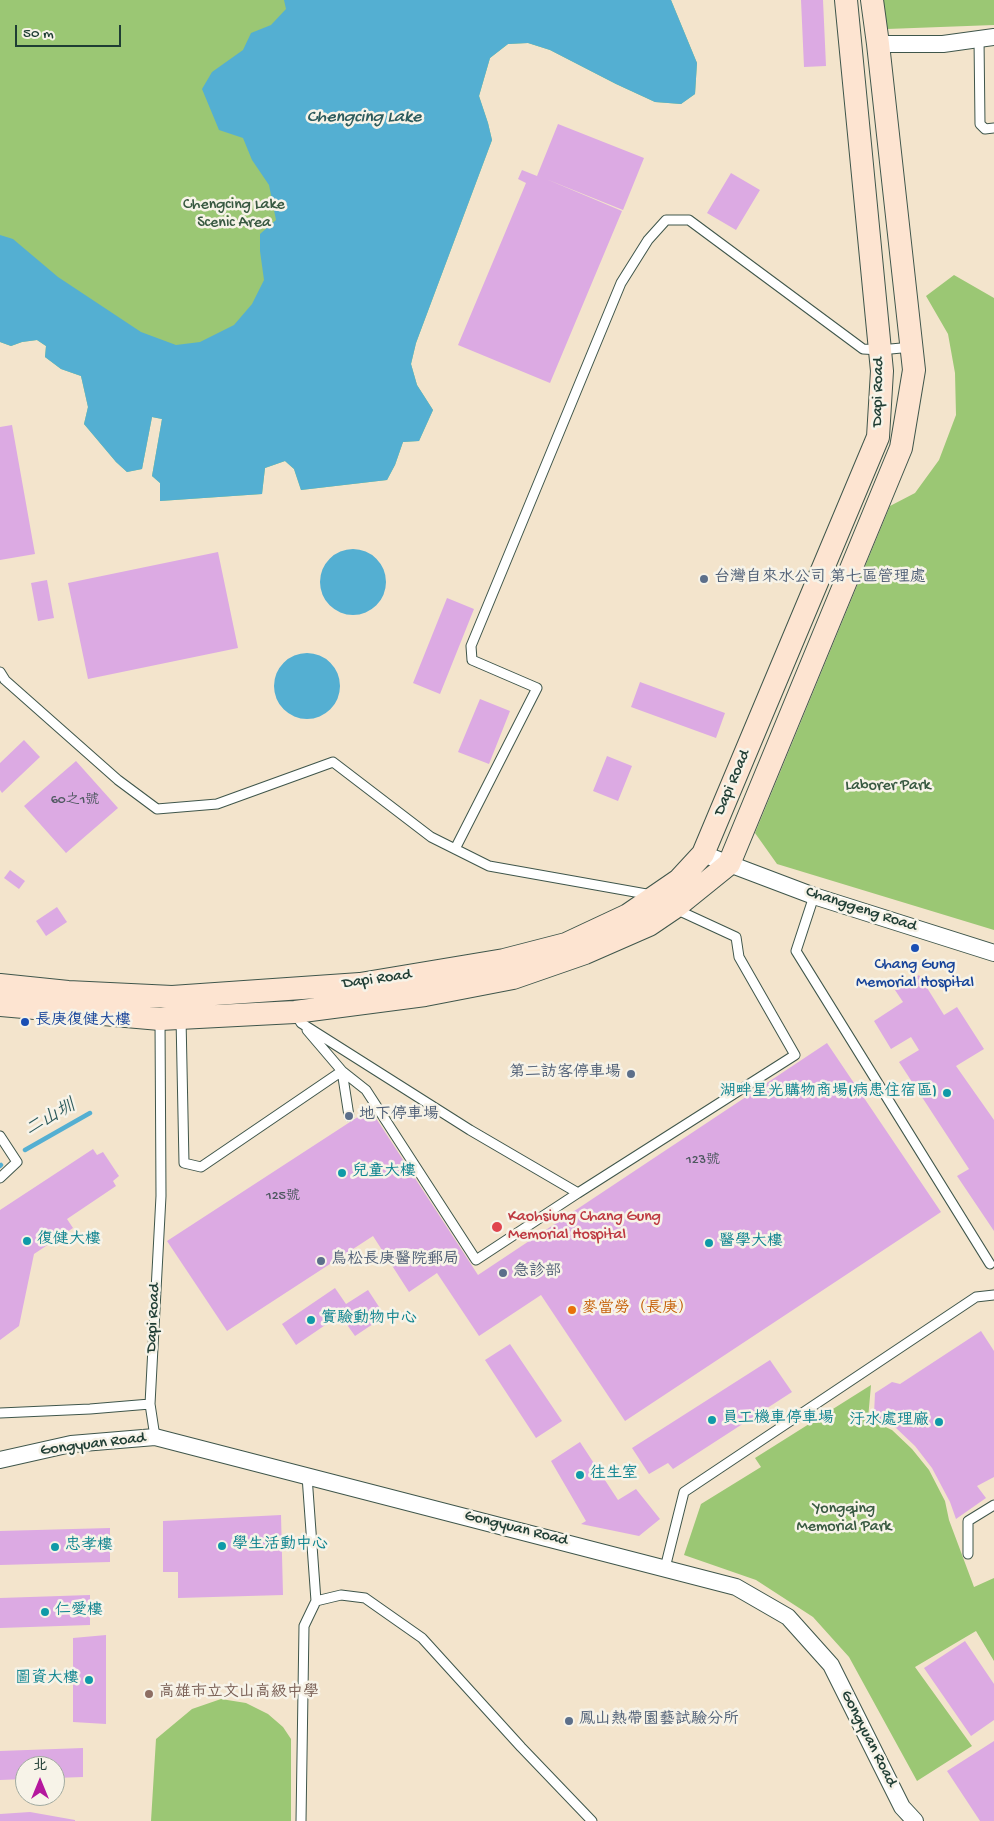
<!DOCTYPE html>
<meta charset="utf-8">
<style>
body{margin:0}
#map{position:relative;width:994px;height:1821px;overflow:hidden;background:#f3e4cc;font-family:"Gochi Hand","LXGW WenKai TC",sans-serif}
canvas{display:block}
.north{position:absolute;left:15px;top:1756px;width:50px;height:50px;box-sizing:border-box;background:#f7f3e8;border:1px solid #a1aaa0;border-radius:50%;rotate:0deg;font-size:14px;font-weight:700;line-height:20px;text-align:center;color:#1f3d34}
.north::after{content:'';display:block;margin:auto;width:18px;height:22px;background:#b5179e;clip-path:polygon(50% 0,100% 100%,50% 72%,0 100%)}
.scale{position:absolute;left:15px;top:25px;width:106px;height:22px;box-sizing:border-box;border:2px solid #1f3d34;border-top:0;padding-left:6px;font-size:15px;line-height:18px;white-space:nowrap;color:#1f3d34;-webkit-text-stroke:4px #f7f3e8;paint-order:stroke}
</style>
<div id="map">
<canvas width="994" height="1821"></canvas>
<div class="north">北</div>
<div class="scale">50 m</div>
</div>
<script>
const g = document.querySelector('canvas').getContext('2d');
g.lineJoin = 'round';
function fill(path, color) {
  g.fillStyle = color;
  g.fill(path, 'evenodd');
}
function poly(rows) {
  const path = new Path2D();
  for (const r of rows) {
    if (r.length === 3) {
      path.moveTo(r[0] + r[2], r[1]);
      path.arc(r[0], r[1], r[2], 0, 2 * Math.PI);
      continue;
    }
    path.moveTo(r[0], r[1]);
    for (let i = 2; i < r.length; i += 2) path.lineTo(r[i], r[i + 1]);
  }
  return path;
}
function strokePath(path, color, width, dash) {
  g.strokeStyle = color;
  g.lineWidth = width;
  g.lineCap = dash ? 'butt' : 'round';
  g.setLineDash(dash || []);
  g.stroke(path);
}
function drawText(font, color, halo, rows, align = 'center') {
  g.font = font + ' "Gochi Hand","LXGW WenKai TC",sans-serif';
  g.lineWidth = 5;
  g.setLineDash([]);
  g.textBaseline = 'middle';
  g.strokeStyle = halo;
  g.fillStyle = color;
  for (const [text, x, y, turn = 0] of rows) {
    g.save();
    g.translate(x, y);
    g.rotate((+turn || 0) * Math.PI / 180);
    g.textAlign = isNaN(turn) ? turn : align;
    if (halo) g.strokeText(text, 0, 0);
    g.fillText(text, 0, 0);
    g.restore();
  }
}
fill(poly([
 [0,0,671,0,697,63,695,94,681,104,655,102,616,84,550,50,528,43,508,44,490,58,479,96,488,123,492,140,416,343,411,364,417,385,433,410,419,441,403,442,395,465,387,480,301,490,294,469,285,461,265,468,262,494,160,501,160,483,152,476,162,419,152,417,142,469,127,472,116,462,84,424,88,407,81,376,61,369,45,357,46,346,37,340,22,342,11,346,0,342],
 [883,0,994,0,994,25,887,29],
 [954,275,994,298,994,930,777,864,755,833,890,506,915,493,939,460,956,415,955,373,948,334,926,296],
 [871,1385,868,1419,892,1430,912,1449,929,1470,945,1501,949,1520,974,1587,994,1578,994,1661,976,1631,915,1667,972,1746,917,1781,849,1657,813,1617,756,1580,684,1555,701,1504,761,1467,755,1458],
 [221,1699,246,1703,268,1714,283,1727,291,1739,291,1821,151,1821,156,1739,192,1709]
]), '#9bc774');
fill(poly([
 [284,0,671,0,697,63,695,94,681,104,655,102,616,84,550,50,528,43,508,44,490,58,479,96,488,123,492,140,416,343,411,364,417,385,433,410,419,441,403,442,395,465,387,480,301,490,294,469,285,461,265,468,262,494,160,501,160,483,152,476,162,419,152,417,142,469,127,472,116,462,84,424,88,407,81,376,61,369,45,357,46,346,37,340,22,342,11,346,0,342,0,235,13,239,58,277,141,332,176,345,200,342,234,325,252,304,264,280,260,251,260,234,276,220,269,185,252,160,243,138,219,130,202,89,212,72,243,50,251,33,271,25,286,9],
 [353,582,33],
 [307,686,33]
]), '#54afd2');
strokePath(poly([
 [25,1150,90,1113],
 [0,1166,1,1165]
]), '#54afd2', 4.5);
fill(poly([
 [801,0,823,0,826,66,804,67],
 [558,124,644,158,623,210,546,179,622,211,550,383,458,345,526,183,518,179,522,170,537,176],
 [731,173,760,190,736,230,707,213],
 [12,425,35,554,0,560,0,427],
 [218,552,238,648,88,679,68,583],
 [47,580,54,618,38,621,31,583],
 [447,598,474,609,440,694,413,683],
 [640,682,725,713,716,738,631,707],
 [480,699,510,711,489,764,458,752],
 [24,740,40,757,2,793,0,790,0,763],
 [607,756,632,766,618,801,593,791],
 [76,761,118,808,66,853,24,806],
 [10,870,25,881,19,889,4,878],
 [57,907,67,922,46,936,36,921],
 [919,975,944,1015,957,1007,984,1049,956,1066,994,1120,994,1231,957,1176,969,1169,899,1062,919,1050,911,1037,891,1049,874,1021,903,1002,895,990],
 [827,1043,941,1212,625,1421,541,1295,479,1336,437,1273,409,1292,373,1236,227,1331,167,1241,370,1109,478,1275],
 [93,1149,97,1155,103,1152,119,1176,113,1181,116,1186,67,1219,73,1228,34,1254,19,1326,0,1340,0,1210],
 [335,1288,346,1304,368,1290,385,1316,355,1336,340,1315,296,1345,282,1324],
 [981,1331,994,1351,994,1477,977,1486,986,1498,956,1519,950,1502,932,1468,915,1446,896,1428,874,1415,875,1393,892,1382,900,1384],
 [510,1344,562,1421,536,1438,485,1360],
 [770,1360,792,1392,673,1469,668,1463,649,1474,632,1448],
 [580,1442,618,1500,636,1489,660,1519,639,1536,581,1524,586,1521,551,1461],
 [281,1515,283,1595,178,1598,178,1572,163,1572,163,1521],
 [110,1528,110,1562,0,1565,0,1531],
 [90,1595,90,1625,0,1628,0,1598],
 [106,1635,106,1724,73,1722,73,1638],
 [965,1641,994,1684,994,1720,971,1736,924,1668],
 [994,1741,994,1821,980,1821,947,1771],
 [83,1748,83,1777,55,1778,55,1766,25,1766,25,1779,0,1780,0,1751],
 [30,1812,75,1820,75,1821,0,1821,0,1814]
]), '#dcaae3');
const service = poly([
 [979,39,980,124,985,129,994,128],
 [0,672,5,680,118,780,157,809,217,804,333,762,431,837,489,866,652,895],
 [455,849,537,688,472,660,471,646,621,283,648,240,666,220,689,220,863,349,880,350,912,347],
 [814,896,796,951,990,1264],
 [295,1013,301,1023,470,1130,578,1193,795,1055,739,957,736,937,684,913,678,907],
 [181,1018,184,1163,201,1167,342,1071,349,1116],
 [307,1030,342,1071,366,1090,476,1260,578,1193],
 [0,1136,17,1162,0,1178],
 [0,1413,90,1409,150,1404],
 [155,1437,150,1404,161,1196,160,1020],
 [968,1554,968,1521,994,1505],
 [665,1568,684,1492,976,1297,994,1295],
 [316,1601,341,1595,365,1598,422,1638,521,1747,592,1821],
 [301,1821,304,1626,316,1601,307,1476]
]);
const minor = poly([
 [878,44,943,44,994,37],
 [703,854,814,896,994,953],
 [0,1460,71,1444,155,1437,736,1587,788,1617,831,1665,902,1807,915,1821]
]);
const secondary = poly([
 [0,985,68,992,172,997,360,984,504,960,566,944,628,915,679,880,703,854,878,437,882,371,846,0],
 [0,1005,160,1019,295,1012,425,995,513,978,585,953,649,925,677,906,729,864,901,448,914,370,878,44,872,0]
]);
strokePath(service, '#3f564b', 11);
strokePath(minor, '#3f564b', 18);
strokePath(secondary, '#3f564b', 24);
strokePath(service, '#fff', 9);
strokePath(minor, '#fff', 16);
strokePath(secondary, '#fde4d1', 22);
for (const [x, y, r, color] of [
 [704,579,5,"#5c6f8a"],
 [915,948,5,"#1a4fb4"],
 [25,1022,5,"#1a4fb4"],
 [631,1074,5,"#5c6f8a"],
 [947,1093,5,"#0f9aa8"],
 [349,1116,5,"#5c6f8a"],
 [342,1173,5,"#0f9aa8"],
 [497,1227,6,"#e0444e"],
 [27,1241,5,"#0f9aa8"],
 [709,1243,5,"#0f9aa8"],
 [321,1261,5,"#5c6f8a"],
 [503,1273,5,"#5c6f8a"],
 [572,1310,5,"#e8710a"],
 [311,1320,5,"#0f9aa8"],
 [712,1420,5,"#0f9aa8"],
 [939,1422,5,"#0f9aa8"],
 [580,1475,5,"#0f9aa8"],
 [222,1546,5,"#0f9aa8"],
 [55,1547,5,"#0f9aa8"],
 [45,1612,5,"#0f9aa8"],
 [89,1680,5,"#0f9aa8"],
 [149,1694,5,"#8d6e63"],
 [569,1721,5,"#5c6f8a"]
]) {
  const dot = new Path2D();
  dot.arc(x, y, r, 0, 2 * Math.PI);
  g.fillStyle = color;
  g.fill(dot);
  strokePath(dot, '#f7f3e8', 2);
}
drawText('14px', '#4e5860', null, [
 ["60之1號",75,801],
 ["123號",703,1161],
 ["125號",283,1197]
]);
drawText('16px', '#385941', '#f7f3e8', [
 ["Chengcing Lake",234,206],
 ["Scenic Area",234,224],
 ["Laborer Park",888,787],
 ["Yongqing",844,1510],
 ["Memorial Park",844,1528]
]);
drawText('16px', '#1f3d34', '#f7f3e8', [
 ["Dapi Road",879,392,-89],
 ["Dapi Road",733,783,-67],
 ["Changgeng Road",861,910,18],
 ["Dapi Road",377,980,-8],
 ["Dapi Road",154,1318,-87],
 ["Gongyuan Road",93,1445,-7],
 ["Gongyuan Road",516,1529,14],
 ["Gongyuan Road",868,1739,63]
]);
drawText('16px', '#4e5e75', '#f7f3e8', [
 ["台灣自來水公司 第七區管理處",714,579],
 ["第二訪客停車場",621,1074,"right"],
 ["地下停車場",359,1116],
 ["鳥松長庚醫院郵局",331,1261],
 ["急診部",513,1273],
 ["鳳山熱帶園藝試驗分所",579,1721]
], 'left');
drawText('16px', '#164399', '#f7f3e8', [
 ["Chang Gung",915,966],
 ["Memorial Hospital",915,984],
 ["長庚復健大樓",35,1022,"left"]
]);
drawText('16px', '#0d838f', '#f7f3e8', [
 ["湖畔星光購物商場(病患住宿區)",937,1093,"right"],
 ["兒童大樓",352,1173],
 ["復健大樓",37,1241],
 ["醫學大樓",719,1243],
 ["實驗動物中心",321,1320],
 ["員工機車停車場",722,1420],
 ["汙水處理廠",929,1422,"right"],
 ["往生室",590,1475],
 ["學生活動中心",232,1546],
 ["忠孝樓",65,1547],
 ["仁愛樓",55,1612],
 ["圖資大樓",79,1680,"right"]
], 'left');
drawText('16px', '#be3a42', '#f7f3e8', [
 ["Kaohsiung Chang Gung",508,1218],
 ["Memorial Hospital",508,1236]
], 'left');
drawText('16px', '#c56008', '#f7f3e8', [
 ["麥當勞（長庚）",582,1310]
], 'left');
drawText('16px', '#785e54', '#f7f3e8', [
 ["高雄市立文山高級中學",159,1694]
], 'left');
drawText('italic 18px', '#2c5a5c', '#f7f3e8', [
 ["Chengcing Lake",364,118],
 ["二山圳",51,1119,-30]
]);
</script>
